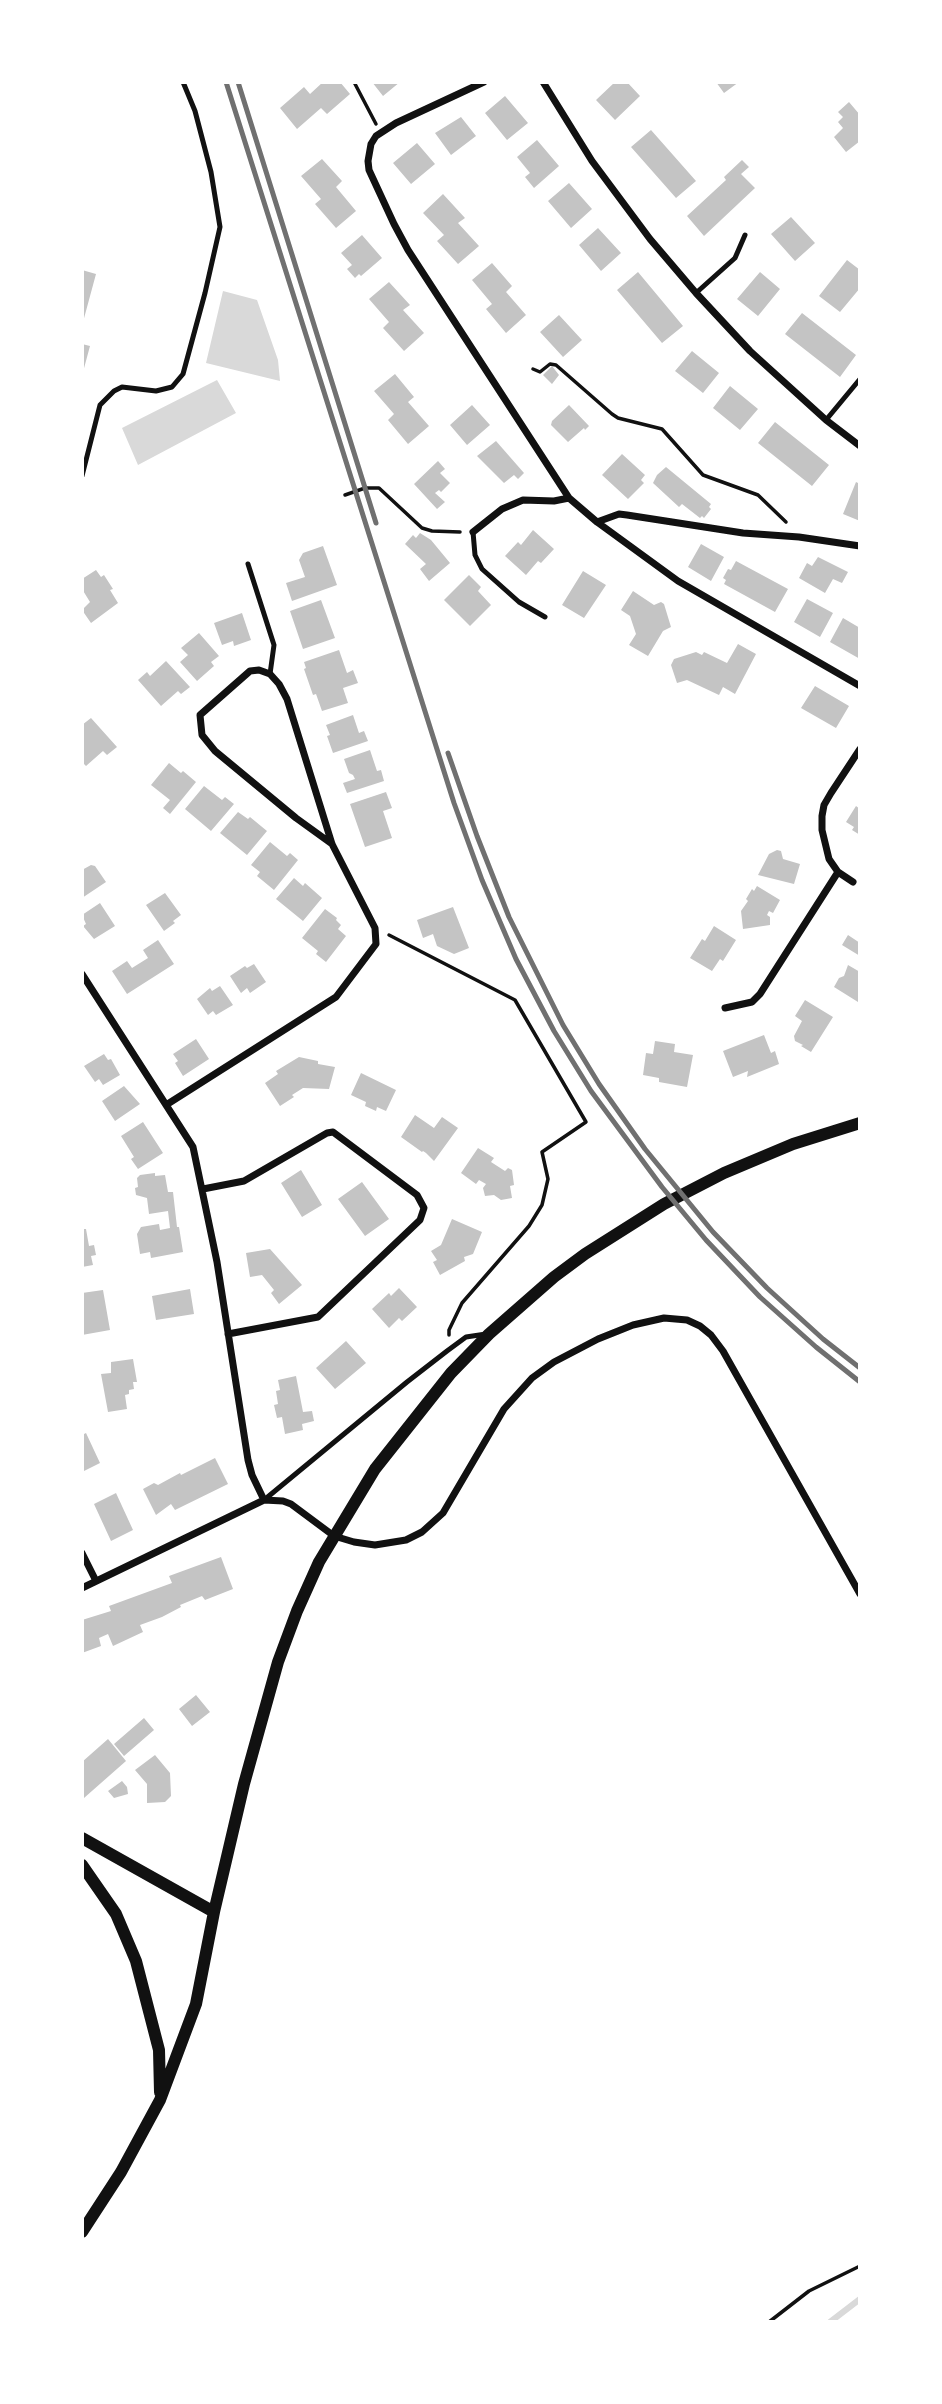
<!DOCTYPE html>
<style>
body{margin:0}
#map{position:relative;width:942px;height:2404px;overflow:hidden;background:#fff;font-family:"Golos Text",sans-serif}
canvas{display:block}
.frame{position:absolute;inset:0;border:84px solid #fff;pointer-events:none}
</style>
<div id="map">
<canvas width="942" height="2404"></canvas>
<div class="frame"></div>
</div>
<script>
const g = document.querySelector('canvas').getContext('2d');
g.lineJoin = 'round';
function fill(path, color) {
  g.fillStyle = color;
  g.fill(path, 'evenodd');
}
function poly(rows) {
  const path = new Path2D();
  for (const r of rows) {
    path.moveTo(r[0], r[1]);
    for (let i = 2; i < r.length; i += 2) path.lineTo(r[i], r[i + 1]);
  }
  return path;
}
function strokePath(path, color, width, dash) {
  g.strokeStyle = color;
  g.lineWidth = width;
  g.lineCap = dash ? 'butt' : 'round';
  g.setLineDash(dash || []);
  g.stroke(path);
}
fill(poly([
 [223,291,257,300,278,360,280,381,206,363],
 [217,380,236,413,138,465,122,428]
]), '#d9d9d9');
strokePath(poly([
 [830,2322,860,2299]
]), '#d9d9d9', 6);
fill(poly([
 [323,82,340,82,350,94,327,114,321,108,297,129,280,108,304,87,310,94],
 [372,82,400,82,383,96],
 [615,82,627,82,640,96,615,120,596,100],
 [716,82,739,82,724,93],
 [505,96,528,123,507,140,485,113],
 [849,102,860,115,860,141,846,152,834,137,843,128,838,122,843,117,838,112],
 [461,117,476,136,451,155,435,133],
 [651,130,696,181,676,198,631,147],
 [537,140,559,166,534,188,525,177,530,173,517,157],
 [417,143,435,164,411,184,393,163],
 [322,159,342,181,336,187,356,211,336,228,315,204,321,199,301,176],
 [742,160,749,167,741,174,755,188,704,236,687,216,726,180,724,177],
 [569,183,592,209,571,228,548,201],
 [443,194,465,218,458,223,479,246,458,264,437,241,444,235,423,213],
 [791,217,815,243,795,261,771,234],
 [598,228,621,253,601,271,579,245],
 [362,235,382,258,361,276,359,274,355,278,347,269,352,265,341,253],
 [847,260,860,270,858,282,860,288,840,312,819,296],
 [492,263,512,286,506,292,526,315,506,333,486,309,492,304,472,280],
 [82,270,96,274,83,322,82,322],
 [638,272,683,326,662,343,617,290],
 [760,272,780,289,758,316,737,299],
 [389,282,410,305,403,310,424,333,404,351,383,328,389,322,369,299],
 [802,313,856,355,840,377,785,334],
 [559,315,582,340,563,357,540,332],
 [82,344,90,346,83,372,82,372],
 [692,351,719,373,703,393,675,371],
 [552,366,559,375,552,384,543,375],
 [395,374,414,397,408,402,429,426,408,444,388,420,394,414,374,391],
 [730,386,758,409,740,430,713,408],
 [472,405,490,425,467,445,450,425],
 [569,405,589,426,585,430,584,428,568,442,551,425,552,421],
 [775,422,829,465,812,486,758,443],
 [496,441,524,473,518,479,514,475,504,483,477,456],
 [622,454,645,475,641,480,644,483,628,499,602,475],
 [438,461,445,469,440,473,450,483,441,492,439,490,435,493,445,502,437,509,414,484],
 [666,467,711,504,709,507,711,509,704,518,702,516,700,518,682,504,679,507,653,483,657,475],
 [856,482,860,484,860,521,843,514],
 [533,530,554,549,541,563,538,561,526,575,505,556,518,542,521,545],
 [420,533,431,540,450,563,429,581,420,569,426,564,405,544,413,535,416,538],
 [701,544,724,557,711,581,688,567],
 [323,546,337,585,292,601,286,583,305,577,299,560,303,553],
 [818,557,848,572,842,583,833,579,825,593,799,578,807,563,812,566],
 [736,561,788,589,775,612,724,584,726,580,723,578,728,569,731,570],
 [96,570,101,577,104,575,113,589,110,590,118,603,91,623,82,610,90,602,82,589,82,579],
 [583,571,606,585,584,618,562,605],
 [469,575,481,587,478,591,491,605,470,626,444,600],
 [633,591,654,605,661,602,664,604,671,627,663,631,648,656,629,645,636,634,630,616,621,610],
 [807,599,833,613,820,637,794,622],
 [321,600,335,638,303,649,290,611],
 [242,613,251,640,234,646,233,641,222,645,214,623],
 [843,618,860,628,860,659,830,642],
 [199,633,219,656,211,662,214,666,197,681,180,662,188,655,181,648],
 [738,644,756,654,735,694,723,687,719,695,687,680,677,683,671,665,674,659,696,652,702,655,704,652,727,663],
 [339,650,347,673,353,670,358,683,343,688,348,703,322,711,316,694,313,695,304,669,306,668,304,662],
 [166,661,190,687,181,694,178,691,161,706,138,680,147,672,150,676],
 [815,686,849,706,836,728,801,708],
 [353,715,359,733,364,731,368,741,333,753,327,736,330,735,326,725],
 [91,718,117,747,107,755,103,751,86,766,82,762,82,725],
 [370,750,377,771,381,770,384,781,347,793,343,783,355,779,353,775,349,773,344,759],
 [169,763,181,773,183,771,196,782,170,814,163,808,170,800,151,785],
 [204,786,222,800,225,797,234,804,211,831,185,809],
 [386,792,392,808,383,811,392,838,365,847,350,804],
 [856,806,860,809,860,835,852,830,854,827,846,822],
 [238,812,248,819,250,817,267,831,247,855,220,833],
 [270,842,287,856,290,853,298,860,274,890,257,876,260,872,251,865],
 [777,850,781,851,783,859,800,864,794,884,758,875,769,854],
 [91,865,95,866,106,882,82,898,82,870],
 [294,878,303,886,305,883,322,898,303,921,276,899],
 [757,886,780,900,773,913,769,911,767,915,770,917,770,925,743,929,741,911,748,901,746,899,752,889,754,891],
 [165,893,181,915,173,921,175,923,164,931,146,905],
 [100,903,115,926,94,939,83,926,86,924,82,915],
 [453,907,469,948,454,954,437,946,433,934,423,938,417,920],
 [325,909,337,918,336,920,341,925,338,929,346,936,326,962,316,954,318,951,302,938],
 [714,926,736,940,723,961,720,959,712,971,690,958,702,939,705,941],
 [848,935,860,943,860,956,842,945],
 [158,940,174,964,127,994,112,971,127,961,132,968,148,958,143,950],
 [254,964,266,982,250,993,247,988,241,993,230,976,245,966,247,968],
 [848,965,860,972,860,998,858,1002,834,987,839,978,844,976],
 [220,986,233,1005,216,1015,213,1011,208,1015,197,999,210,988,212,991],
 [805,1000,833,1017,811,1052,801,1046,803,1045,795,1041,794,1036,802,1021,795,1016],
 [764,1035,771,1053,775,1051,779,1064,747,1077,748,1071,733,1077,723,1051],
 [196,1039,209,1059,183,1076,175,1063,178,1061,173,1054],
 [655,1041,675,1044,674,1052,693,1055,687,1087,659,1082,659,1078,643,1075,646,1053,653,1054],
 [104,1054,108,1060,111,1059,120,1075,103,1085,99,1079,95,1082,84,1066],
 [299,1057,318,1061,318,1064,335,1067,329,1089,303,1088,292,1095,294,1097,280,1106,265,1083,278,1074,276,1071],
 [361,1073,396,1090,386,1111,377,1107,376,1111,365,1106,366,1102,351,1095],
 [124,1086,140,1104,115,1121,102,1101],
 [415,1115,434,1128,442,1117,458,1128,434,1161,426,1153,423,1151,422,1152,401,1137],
 [143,1122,163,1153,138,1169,131,1159,134,1157,121,1136],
 [478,1148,494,1158,491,1162,505,1171,508,1168,512,1170,514,1185,510,1186,512,1198,501,1200,494,1195,485,1196,483,1188,486,1184,479,1180,476,1184,461,1173],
 [301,1170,322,1205,302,1217,281,1183],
 [155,1173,155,1176,165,1175,168,1192,173,1192,177,1227,179,1227,183,1252,151,1258,150,1252,140,1254,137,1234,141,1227,159,1224,160,1230,170,1228,168,1211,149,1214,147,1198,136,1195,135,1188,138,1187,137,1178,140,1175],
 [362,1182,389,1219,365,1236,338,1199],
 [452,1219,482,1232,473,1254,464,1257,465,1261,440,1275,433,1262,437,1260,431,1251,441,1245],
 [82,1229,86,1229,89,1246,94,1245,96,1255,91,1256,93,1265,82,1267],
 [270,1249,302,1285,279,1304,271,1293,274,1290,262,1275,250,1277,246,1253],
 [399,1288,417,1307,402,1321,399,1318,389,1328,372,1309,389,1293,391,1296],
 [190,1289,194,1314,156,1320,152,1296],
 [103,1290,110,1330,82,1335,82,1293],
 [346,1341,366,1363,335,1389,316,1368],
 [133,1359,137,1382,133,1382,134,1389,129,1390,129,1394,125,1395,127,1409,108,1412,101,1374,111,1373,111,1362],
 [296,1376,303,1412,312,1411,314,1421,302,1424,303,1430,285,1434,282,1417,277,1418,274,1405,278,1404,276,1391,280,1390,278,1380],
 [86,1433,100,1463,82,1472,82,1435],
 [215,1458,228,1484,175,1510,171,1504,156,1515,143,1489,154,1483,158,1485,180,1473,181,1475],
 [116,1493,133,1530,111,1541,94,1504],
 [221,1557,233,1589,205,1600,202,1596,180,1605,181,1607,162,1617,140,1625,143,1632,113,1646,108,1634,99,1638,101,1646,82,1653,82,1620,111,1611,109,1606,172,1583,169,1576],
 [196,1695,210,1712,192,1726,179,1709],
 [144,1718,154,1730,124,1756,114,1744],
 [108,1739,126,1761,84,1798,82,1762],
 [155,1755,170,1773,171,1796,165,1802,147,1803,147,1784,135,1770],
 [122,1781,127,1787,128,1794,114,1798,108,1791]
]), '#c4c4c4');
strokePath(poly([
 [354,82,376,124],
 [533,369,540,372,550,364,556,365,612,414,618,418,662,429,703,475,758,495,786,522],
 [345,495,365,488,379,488,422,528,432,531,460,532],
 [389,935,515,1000,586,1122,542,1152,548,1179,542,1205,529,1226,462,1303,449,1330,449,1335],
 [769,2322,809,2291,860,2266]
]), '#111', 3.5);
strokePath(poly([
 [696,293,735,258,745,235],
 [826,420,860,379],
 [82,476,100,405,114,391,122,387,156,391,172,387,183,374,205,293,220,227,211,172,195,111,183,82],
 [473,532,475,555,482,569,519,602,545,617],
 [248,564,274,645,270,674],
 [264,1500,407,1382,447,1351,466,1337,486,1334]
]), '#111', 5);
strokePath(poly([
 [484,82,396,123,376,136,371,144,368,161,369,170,394,224,408,250,569,498,597,522,678,581,860,686],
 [543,82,592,161,650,239,696,293,750,351,826,420,860,446],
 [597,522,619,514,627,515,743,533,799,537,860,546],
 [473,532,502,509,523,500,554,501,569,498],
 [853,882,838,872,829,859,822,830,822,816,824,805,831,793,860,749],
 [82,974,193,1147,217,1262,248,1460,252,1475,264,1500],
 [725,1008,752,1002,760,994,838,872],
 [166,1105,336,997,376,944,375,928,332,844,287,699,279,684,270,674,259,670,250,671,200,715,202,735,215,751,296,818,332,844],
 [203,1189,244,1181,327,1133,333,1132,417,1195,424,1208,420,1220,318,1317,228,1334],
 [82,1553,96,1581],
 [82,1588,264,1500,283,1501,291,1504,334,1536,354,1542,375,1545,406,1540,422,1532,443,1513,504,1409,532,1378,554,1362,598,1339,633,1325,664,1318,687,1320,700,1326,711,1335,723,1351,860,1594]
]), '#111', 7);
strokePath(poly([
 [82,1838,214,1912],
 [82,1865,116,1914,136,1961,159,2050,160,2092],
 [82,2232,121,2172,160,2100,196,2004,214,1912,244,1784,278,1662,297,1611,319,1562,375,1469,451,1373,489,1334,554,1277,585,1254,664,1204,724,1173,793,1144,860,1123]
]), '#111', 12);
strokePath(poly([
 [226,82,454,803,482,880,516,959,554,1031,591,1091,662,1187,706,1240,760,1297,816,1347,860,1382],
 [238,82,376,523],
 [448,753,477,836,509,917,563,1025,599,1084,645,1149,713,1232,767,1288,823,1339,860,1368]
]), '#707070', 5);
</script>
